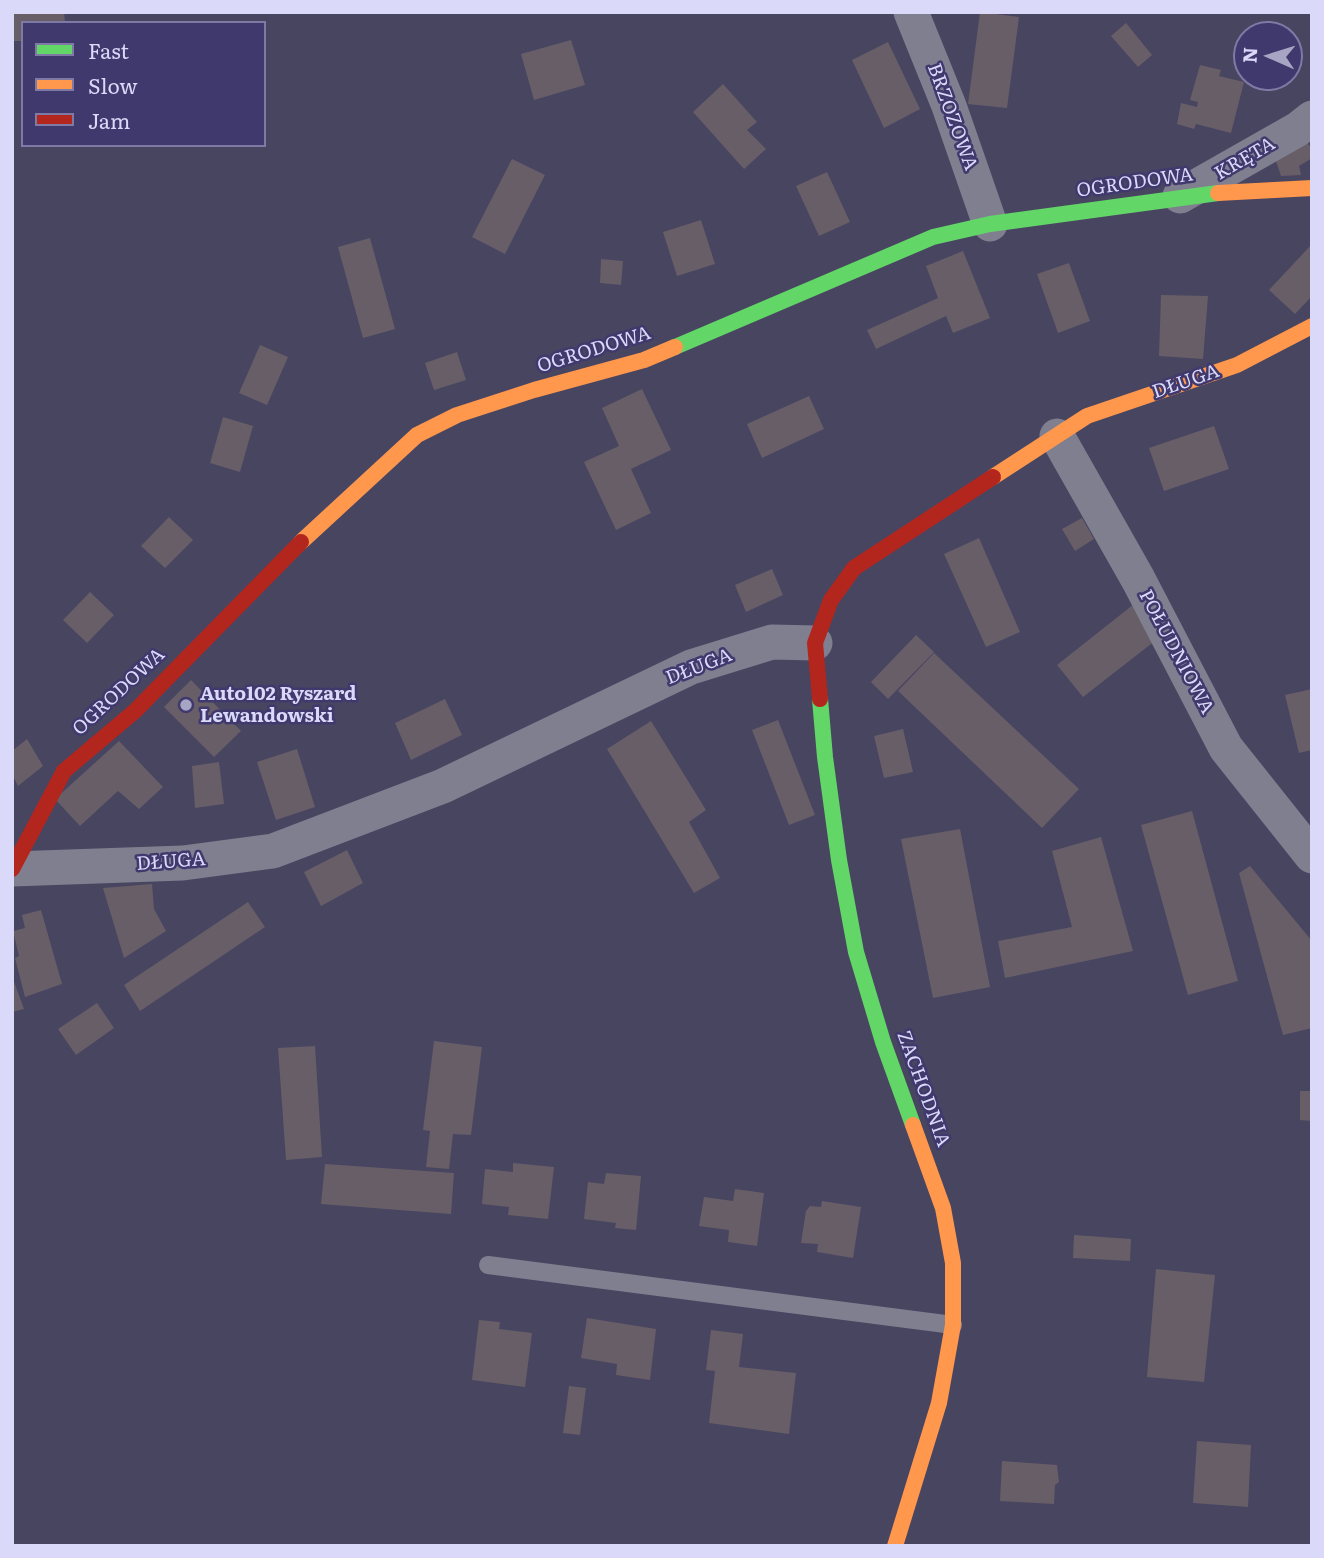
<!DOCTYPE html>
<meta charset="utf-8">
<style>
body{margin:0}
#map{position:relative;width:1324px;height:1558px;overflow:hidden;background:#484561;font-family:Literata,serif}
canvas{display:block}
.frame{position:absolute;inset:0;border:14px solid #dad9f9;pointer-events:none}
.legend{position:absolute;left:21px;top:21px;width:245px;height:126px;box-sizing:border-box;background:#40396d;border:2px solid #7e79a5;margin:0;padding:9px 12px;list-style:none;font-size:21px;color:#dad9f9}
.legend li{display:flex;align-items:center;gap:14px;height:35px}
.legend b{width:35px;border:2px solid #7e79a5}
.north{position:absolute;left:1233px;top:21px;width:70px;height:70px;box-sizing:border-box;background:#40396d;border:2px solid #7e79a5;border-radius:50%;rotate:273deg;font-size:19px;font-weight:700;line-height:28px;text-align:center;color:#dad9f9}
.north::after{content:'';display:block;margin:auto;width:24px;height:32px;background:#a7a5c4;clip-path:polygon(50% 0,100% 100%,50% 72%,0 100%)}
</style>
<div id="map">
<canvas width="1324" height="1558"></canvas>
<div class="frame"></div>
<ul class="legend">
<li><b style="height:9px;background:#63d668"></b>Fast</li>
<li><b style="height:9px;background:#ff974d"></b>Slow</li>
<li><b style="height:9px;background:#b3261e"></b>Jam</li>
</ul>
<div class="north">N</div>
</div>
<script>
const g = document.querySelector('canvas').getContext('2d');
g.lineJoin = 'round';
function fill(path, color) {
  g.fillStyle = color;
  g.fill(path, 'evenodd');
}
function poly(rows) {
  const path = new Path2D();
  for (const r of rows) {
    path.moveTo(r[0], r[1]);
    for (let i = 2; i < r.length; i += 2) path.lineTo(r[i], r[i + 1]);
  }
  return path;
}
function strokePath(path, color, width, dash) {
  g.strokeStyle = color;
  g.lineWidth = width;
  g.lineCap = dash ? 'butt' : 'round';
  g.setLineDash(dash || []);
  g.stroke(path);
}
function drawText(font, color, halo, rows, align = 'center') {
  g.font = font + ' Literata,serif';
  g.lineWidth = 5;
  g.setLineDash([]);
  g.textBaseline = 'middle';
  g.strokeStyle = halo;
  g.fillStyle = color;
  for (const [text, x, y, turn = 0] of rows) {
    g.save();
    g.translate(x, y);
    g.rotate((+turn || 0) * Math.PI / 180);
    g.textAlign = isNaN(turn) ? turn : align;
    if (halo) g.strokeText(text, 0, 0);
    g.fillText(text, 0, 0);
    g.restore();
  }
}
fill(poly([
 [12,12,64,12,65,23,23,23,23,41,12,41],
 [980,12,1019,17,1007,108,968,104],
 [1126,23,1152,55,1138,67,1111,36],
 [571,40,585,85,534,100,521,54],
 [888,42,920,109,884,128,852,60],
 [1200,65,1221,70,1219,76,1244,82,1231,133,1196,124,1194,129,1177,124,1181,103,1197,107,1198,102,1190,100],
 [723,84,757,122,747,130,766,149,744,169,693,112],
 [1302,136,1312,149,1312,158,1299,166,1301,175,1281,176,1275,158],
 [512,159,545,175,505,254,472,237],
 [827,172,850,222,819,236,796,186],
 [701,220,715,264,677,276,663,232],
 [370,238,395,329,363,338,338,247],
 [1312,244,1312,296,1295,314,1269,290],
 [963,251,990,318,953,333,946,316,876,349,867,330,938,298,926,266],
 [601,259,623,261,621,285,600,283],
 [1069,263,1090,321,1058,333,1037,274],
 [1161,295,1208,296,1203,359,1159,356],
 [260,345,288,357,267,405,239,393],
 [457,352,466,380,434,390,425,363],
 [642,389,671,450,631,469,651,513,616,530,584,462,619,446,602,408],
 [809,396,824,429,762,458,747,424],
 [223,417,253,426,240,472,210,463],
 [1214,426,1229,469,1164,491,1149,448],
 [169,517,193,540,165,568,141,546],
 [1082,518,1094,539,1075,551,1062,529],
 [979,538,1020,632,986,647,944,554],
 [772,569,783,595,746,612,735,585],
 [90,592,114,615,87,643,63,620],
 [1134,604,1160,637,1083,697,1057,665],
 [916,635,934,652,888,699,871,682],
 [934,653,1079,789,1042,828,898,691],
 [191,680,241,731,214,757,164,707],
 [1312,689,1312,750,1299,753,1285,695],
 [445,699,462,735,411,760,395,723],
 [778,720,815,815,789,825,752,730],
 [651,721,706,810,689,822,720,878,694,893,607,749],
 [903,729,913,772,884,778,874,736],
 [27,739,43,766,18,786,12,774,12,751],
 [119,741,163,787,139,809,118,791,80,826,55,799],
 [297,749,315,807,276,820,257,762],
 [219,762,224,804,195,808,192,766],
 [1192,811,1238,981,1188,995,1141,825],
 [960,829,990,987,933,998,901,839],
 [1101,837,1133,951,1005,978,998,941,1072,927,1052,851],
 [347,850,363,883,321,906,304,872],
 [1250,866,1312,941,1312,1028,1283,1035,1239,873],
 [152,884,154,909,166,931,124,958,103,888],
 [248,902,265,927,140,1011,124,985],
 [41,910,62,984,25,997,15,958,19,956,13,931,25,928,22,915],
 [12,976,24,1009,12,1012],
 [97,1003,114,1028,76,1055,58,1029],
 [434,1041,482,1047,471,1135,453,1134,449,1169,426,1167,430,1131,423,1130],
 [315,1046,322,1157,286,1160,278,1048],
 [1300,1091,1312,1091,1312,1121,1300,1120],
 [513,1163,554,1167,548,1219,508,1215,509,1207,482,1204,485,1169,513,1172],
 [325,1164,454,1173,451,1214,321,1204],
 [606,1173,641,1176,636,1230,615,1228,616,1223,584,1219,588,1182,604,1184],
 [735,1189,764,1193,757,1246,728,1242,729,1230,699,1226,704,1197,733,1201],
 [822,1201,861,1207,853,1258,817,1252,818,1244,801,1243,806,1211,810,1206,821,1207],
 [1074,1235,1131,1239,1130,1261,1073,1258],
 [1156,1269,1215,1275,1204,1382,1147,1377],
 [587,1318,656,1329,650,1380,616,1375,617,1364,581,1358],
 [479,1320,500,1322,499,1329,532,1333,525,1387,472,1380],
 [711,1330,743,1334,739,1367,796,1373,789,1434,709,1423,715,1371,706,1370],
 [569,1386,586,1388,580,1435,563,1433],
 [1197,1441,1251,1445,1248,1507,1193,1503],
 [1002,1461,1057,1465,1059,1482,1055,1485,1054,1504,1000,1501]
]), '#685e68');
strokePath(poly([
 [488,1265,953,1325]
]), '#7f7f90', 18);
strokePath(poly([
 [911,12,949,106,990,224],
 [1180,196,1298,129,1312,118],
 [1057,436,1138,579,1226,748,1312,856],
 [12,869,183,863,273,851,443,786,691,667,772,642,815,643]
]), '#7f7f90', 35);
strokePath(poly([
 [675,347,933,237,990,224,1218,193],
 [820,699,825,757,839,860,856,952,883,1042,913,1125]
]), '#63d668', 16);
strokePath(poly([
 [1218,193,1312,188],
 [993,477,1087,416,1237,365,1312,326],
 [301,542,417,435,457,415,534,390,644,360,675,347],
 [895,1546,939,1403,953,1325,953,1263,943,1208,913,1125]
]), '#ff974d', 16);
strokePath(poly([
 [820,699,815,643,831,600,854,568,993,477],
 [12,869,64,771,135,711,301,542]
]), '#b3261e', 16);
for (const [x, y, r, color] of [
 [186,705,7,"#a7a5c4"]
]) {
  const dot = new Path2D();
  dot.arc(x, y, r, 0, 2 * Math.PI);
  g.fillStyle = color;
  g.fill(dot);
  strokePath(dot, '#40396d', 2.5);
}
drawText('19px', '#dad9f9', '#40396d', [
 ["BRZOZOWA",952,117,70],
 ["KRĘTA",1245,159,-30],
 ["OGRODOWA",1135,183,-8],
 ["OGRODOWA",594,350,-17],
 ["DŁUGA",1186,382,-19],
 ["POŁUDNIOWA",1176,652,62],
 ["DŁUGA",699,667,-21],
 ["OGRODOWA",119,692,-43],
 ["DŁUGA",171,862,-4],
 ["ZACHODNIA",923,1089,70]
]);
drawText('bold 19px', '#dad9f9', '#40396d', [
 ["Auto102 Ryszard",200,694],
 ["Lewandowski",200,716]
], 'left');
</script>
